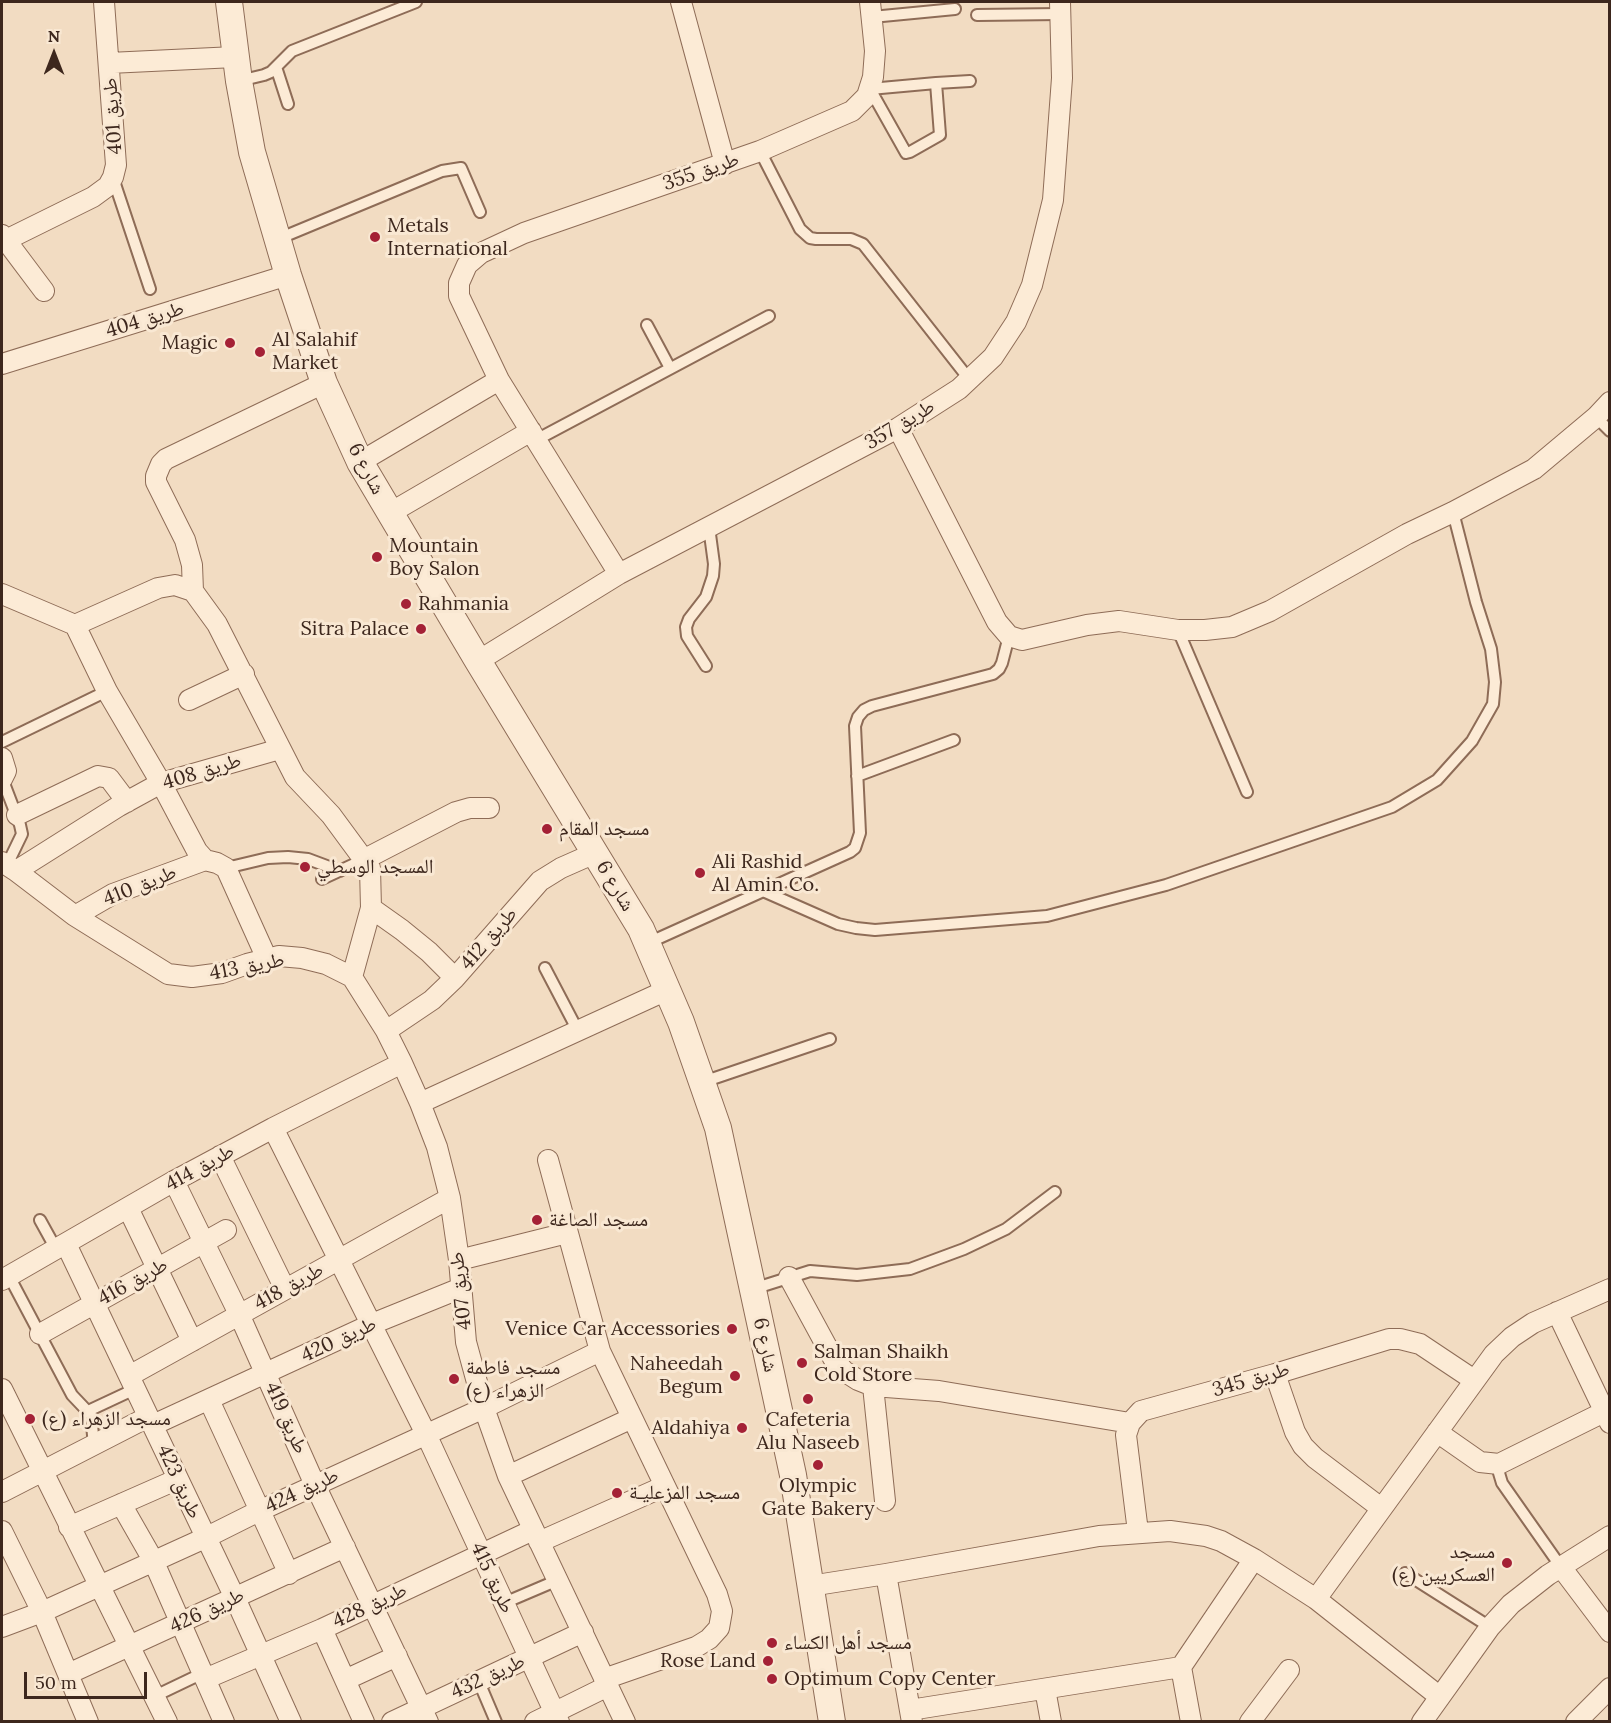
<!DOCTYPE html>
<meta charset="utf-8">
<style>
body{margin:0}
#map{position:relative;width:1611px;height:1723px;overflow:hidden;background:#f2dcc2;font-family:Lora,serif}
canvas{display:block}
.frame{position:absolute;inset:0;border:3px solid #3d271d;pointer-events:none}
.north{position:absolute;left:24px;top:24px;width:60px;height:60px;-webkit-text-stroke:4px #f9e8d3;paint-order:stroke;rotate:0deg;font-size:16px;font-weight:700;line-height:24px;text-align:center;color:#3d271d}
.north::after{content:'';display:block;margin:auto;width:21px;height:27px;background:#3d271d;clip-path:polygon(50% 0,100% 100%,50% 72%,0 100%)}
.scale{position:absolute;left:24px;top:1672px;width:123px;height:27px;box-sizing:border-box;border:3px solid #3d271d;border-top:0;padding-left:8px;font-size:18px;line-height:21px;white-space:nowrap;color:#3d271d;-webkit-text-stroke:4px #f9e8d3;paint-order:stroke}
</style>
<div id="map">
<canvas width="1611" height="1723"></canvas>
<div class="frame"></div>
<div class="north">N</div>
<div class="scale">50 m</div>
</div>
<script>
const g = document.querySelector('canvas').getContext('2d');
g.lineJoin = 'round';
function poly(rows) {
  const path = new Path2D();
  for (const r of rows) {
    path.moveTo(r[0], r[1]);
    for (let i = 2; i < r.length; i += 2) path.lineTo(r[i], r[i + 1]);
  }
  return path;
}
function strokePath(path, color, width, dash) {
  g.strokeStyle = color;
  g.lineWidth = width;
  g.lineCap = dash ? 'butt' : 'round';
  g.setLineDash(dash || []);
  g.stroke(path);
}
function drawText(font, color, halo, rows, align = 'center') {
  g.font = font + ' Lora,"Noto Naskh Arabic",serif';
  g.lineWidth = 6;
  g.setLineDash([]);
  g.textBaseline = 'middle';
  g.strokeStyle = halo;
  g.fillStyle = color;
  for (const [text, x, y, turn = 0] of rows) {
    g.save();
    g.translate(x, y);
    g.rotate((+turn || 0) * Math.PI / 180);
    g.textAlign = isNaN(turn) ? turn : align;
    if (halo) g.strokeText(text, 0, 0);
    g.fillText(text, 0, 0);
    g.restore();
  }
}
const service = poly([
 [977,15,1060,14],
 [872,17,955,9],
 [276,67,288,104],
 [239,81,264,75,271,72,292,51,416,2],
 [936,83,940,135,910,152,906,153,870,89,936,83,970,81],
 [760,151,800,229,810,238,816,239,851,239,863,244,969,379],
 [113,178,150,289],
 [278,239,442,171,461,168,480,212],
 [647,325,670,368],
 [1596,417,1610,431],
 [536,440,769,316],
 [1178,630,1247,792],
 [706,666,687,636,686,627,689,619,706,597,713,576,714,564,709,527],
 [2,742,107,691],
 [857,776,954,740],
 [2,778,20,825,22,834,7,865],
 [226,868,268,858,288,857,308,859,340,871],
 [322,879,365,859],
 [763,891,838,924,856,928,875,930,1047,916,1166,885,1392,807,1437,780,1472,741,1493,704,1495,682,1491,649,1476,602,1453,512],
 [648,943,850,852,855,848,860,833,855,726,858,717,864,710,872,706,993,674,999,669,1002,663,1009,636],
 [545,968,578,1031],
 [703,1082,830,1039],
 [40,1220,56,1249],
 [9,1276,72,1395,91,1415,94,1445],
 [753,1289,810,1271,857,1275,910,1269,964,1249,1006,1229,1055,1192],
 [88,1411,135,1389],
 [1499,1464,1499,1473,1502,1483,1561,1567],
 [1405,1573,1490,1627],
 [504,1603,558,1580],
 [479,1682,496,1722],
 [155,1696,203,1673]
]);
const minor = poly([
 [681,2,725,164],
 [109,63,235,57],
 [2,235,44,291],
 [6,240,93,197,108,186,113,177,116,165,104,2],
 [2,364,288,275],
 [898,428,997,622,1009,636,1022,640,1087,625,1119,621,1178,630,1205,630,1232,627,1270,611,1407,534,1453,512,1534,469,1596,417,1610,402],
 [360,462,499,380],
 [390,513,531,431],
 [619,574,499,380,459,296,459,283,467,265,481,253,524,233,760,151,852,111,867,96,873,77,875,51,870,2],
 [193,591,192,565,185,540,156,482,156,476,161,464,166,459,324,383],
 [2,594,75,625],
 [75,625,158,588,175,585,193,591,217,624,295,777,331,815,370,868,371,908,352,977],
 [75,625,107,691,161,783,197,851,205,860,217,863,226,868,267,959],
 [478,661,619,574,898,428,959,389,993,357,1016,322,1032,285,1053,200,1062,78,1060,2],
 [189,700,244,674],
 [2,758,6,771,2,779],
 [17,815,98,776,109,778,127,802],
 [365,859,456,812,470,808,489,808],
 [2,862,16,871,75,916,168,974,192,977,222,973,247,964,279,956,302,958,326,964,352,977,386,1031,402,1063,420,1103,437,1147,450,1198,459,1260,466,1342,484,1408,508,1476,625,1722],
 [16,871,119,806,161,783,280,749],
 [371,908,402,930,429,952,455,978],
 [75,916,113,894,205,860],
 [386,1031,432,1000,455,978,540,881,561,868,595,853],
 [420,1103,667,990],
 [273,1128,426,1434,559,1722],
 [220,1156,285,1289],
 [548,1160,600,1351,717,1594,722,1611,719,1628,709,1639,696,1647,604,1679],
 [174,1181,239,1314,315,1485,428,1722],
 [128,1208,192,1341],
 [66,1244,235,1598,291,1722],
 [459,1260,567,1233],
 [789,1277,833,1358,844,1371,858,1380,873,1386,939,1391,1130,1423],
 [2,1280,174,1181,273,1128,402,1063],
 [1557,1312,1610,1423],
 [40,1334,226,1230],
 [1275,1374,1295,1432,1303,1446,1315,1458,1381,1508],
 [129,1376,450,1198],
 [873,1386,885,1501],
 [2,1389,167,1722],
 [209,1400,289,1574],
 [153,1425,372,1324,461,1288],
 [1437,1432,1480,1462,1499,1464,1604,1412],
 [508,1476,632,1418],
 [2,1492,148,1417],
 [121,1504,153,1560,224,1722],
 [69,1527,178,1479],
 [2,1531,42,1612,88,1722],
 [1138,1532,1126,1435,1130,1423,1141,1411,1275,1374,1389,1339,1400,1339,1420,1344,1474,1380],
 [539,1542,665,1486],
 [1561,1567,1610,1632],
 [886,1574,912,1722],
 [810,1586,886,1574,1099,1536,1170,1531,1206,1536,1221,1541,1254,1559,1316,1599,1440,1697],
 [1316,1599,1494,1354,1512,1337,1533,1323,1610,1289],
 [2,1627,42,1612,205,1538,259,1511,484,1408,600,1351],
 [322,1629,364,1722],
 [68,1674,345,1547],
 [205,1679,322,1629,533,1530],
 [345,1680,397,1656],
 [1045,1689,1051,1722],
 [910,1710,1181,1667],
 [392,1722,583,1632],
 [535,1722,608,1686],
 [1191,1722,1181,1667,1254,1559],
 [1250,1722,1289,1670],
 [1422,1722,1490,1627,1511,1604,1548,1575,1610,1536],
 [1576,1722,1610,1688]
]);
const tertiary = poly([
 [229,2,239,81,252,152,288,275,324,383,360,462,478,661,641,929,681,1022,702,1082,718,1128,793,1475,832,1722]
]);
strokePath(service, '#8e6c57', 14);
strokePath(minor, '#8e6c57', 22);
strokePath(tertiary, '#8e6c57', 28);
strokePath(service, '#fcebd6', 10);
strokePath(minor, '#fcebd6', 20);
strokePath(tertiary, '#fcebd6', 26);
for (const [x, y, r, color] of [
 [375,237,6,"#a42136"],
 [230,343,6,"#a42136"],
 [260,352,6,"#a42136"],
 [377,557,6,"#a42136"],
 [406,604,6,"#a42136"],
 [421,629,6,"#a42136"],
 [547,829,6,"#a42136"],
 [305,867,6,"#a42136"],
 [700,873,6,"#a42136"],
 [537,1220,6,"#a42136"],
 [732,1329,6,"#a42136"],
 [802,1363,6,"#a42136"],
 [735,1376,6,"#a42136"],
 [454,1379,6,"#a42136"],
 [808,1399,6,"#a42136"],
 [30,1419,6,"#a42136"],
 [742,1428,6,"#a42136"],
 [818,1465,6,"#a42136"],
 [617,1493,6,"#a42136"],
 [1507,1563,6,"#a42136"],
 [772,1643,6,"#a42136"],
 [768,1661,6,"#a42136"],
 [772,1679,6,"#a42136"]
]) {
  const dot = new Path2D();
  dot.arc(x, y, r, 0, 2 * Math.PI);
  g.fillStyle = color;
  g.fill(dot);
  strokePath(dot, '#f9e8d3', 2);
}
drawText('20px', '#3d271d', '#f9e8d3', [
 ["طريق 401",113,116,-94],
 ["طريق 355",701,172,-19],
 ["طريق 404",145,320,-17],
 ["طريق 357",900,425,-31],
 ["شارع 6",366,469,62],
 ["طريق 408",202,772,-17],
 ["طريق 410",140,886,-22],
 ["شارع 6",615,886,59],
 ["طريق 412",489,939,-49],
 ["طريق 413",247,967,-11],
 ["طريق 414",200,1168,-29],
 ["طريق 416",133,1282,-29],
 ["طريق 418",289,1287,-29],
 ["طريق 407",461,1291,-96],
 ["طريق 420",339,1340,-25],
 ["شارع 6",765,1345,78],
 ["طريق 345",1251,1380,-16],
 ["طريق 419",286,1418,66],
 ["طريق 423",179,1482,65],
 ["طريق 424",302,1491,-25],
 ["طريق 415",492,1578,65],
 ["طريق 428",370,1606,-25],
 ["طريق 426",207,1611,-25],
 ["طريق 432",488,1677,-25]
]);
drawText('20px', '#3d271d', '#f9e8d3', [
 ["Metals",387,226],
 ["International",387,249],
 ["Al Salahif",272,340],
 ["Market",272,363],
 ["Magic",218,343,"right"],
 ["Mountain",389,546],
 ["Boy Salon",389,569],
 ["Rahmania",418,604],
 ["Sitra Palace",409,629,"right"],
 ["مسجد المقام",559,829],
 ["Ali Rashid",712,862],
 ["Al Amin Co.",712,885],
 ["المسجد الوسطي",317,867],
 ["مسجد الصاغة",549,1220],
 ["Venice Car Accessories",720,1329,"right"],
 ["Salman Shaikh",814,1352],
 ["Cold Store",814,1375],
 ["Naheedah",723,1364,"right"],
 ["Begum",723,1387,"right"],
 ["مسجد فاطمة",466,1368],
 ["الزهراء (ع)",466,1391],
 ["مسجد الزهراء (ع)",42,1419],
 ["Cafeteria",808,1420,"center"],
 ["Alu Naseeb",808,1443,"center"],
 ["Aldahiya",730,1428,"right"],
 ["Olympic",818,1486,"center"],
 ["Gate Bakery",818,1509,"center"],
 ["مسجد المزعليـة",629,1493],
 ["مسجد",1495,1552,"right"],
 ["العسكريين (ع)",1495,1575,"right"],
 ["مسجد أهل الكساء",784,1643],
 ["Rose Land",756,1661,"right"],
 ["Optimum Copy Center",784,1679]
], 'left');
</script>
